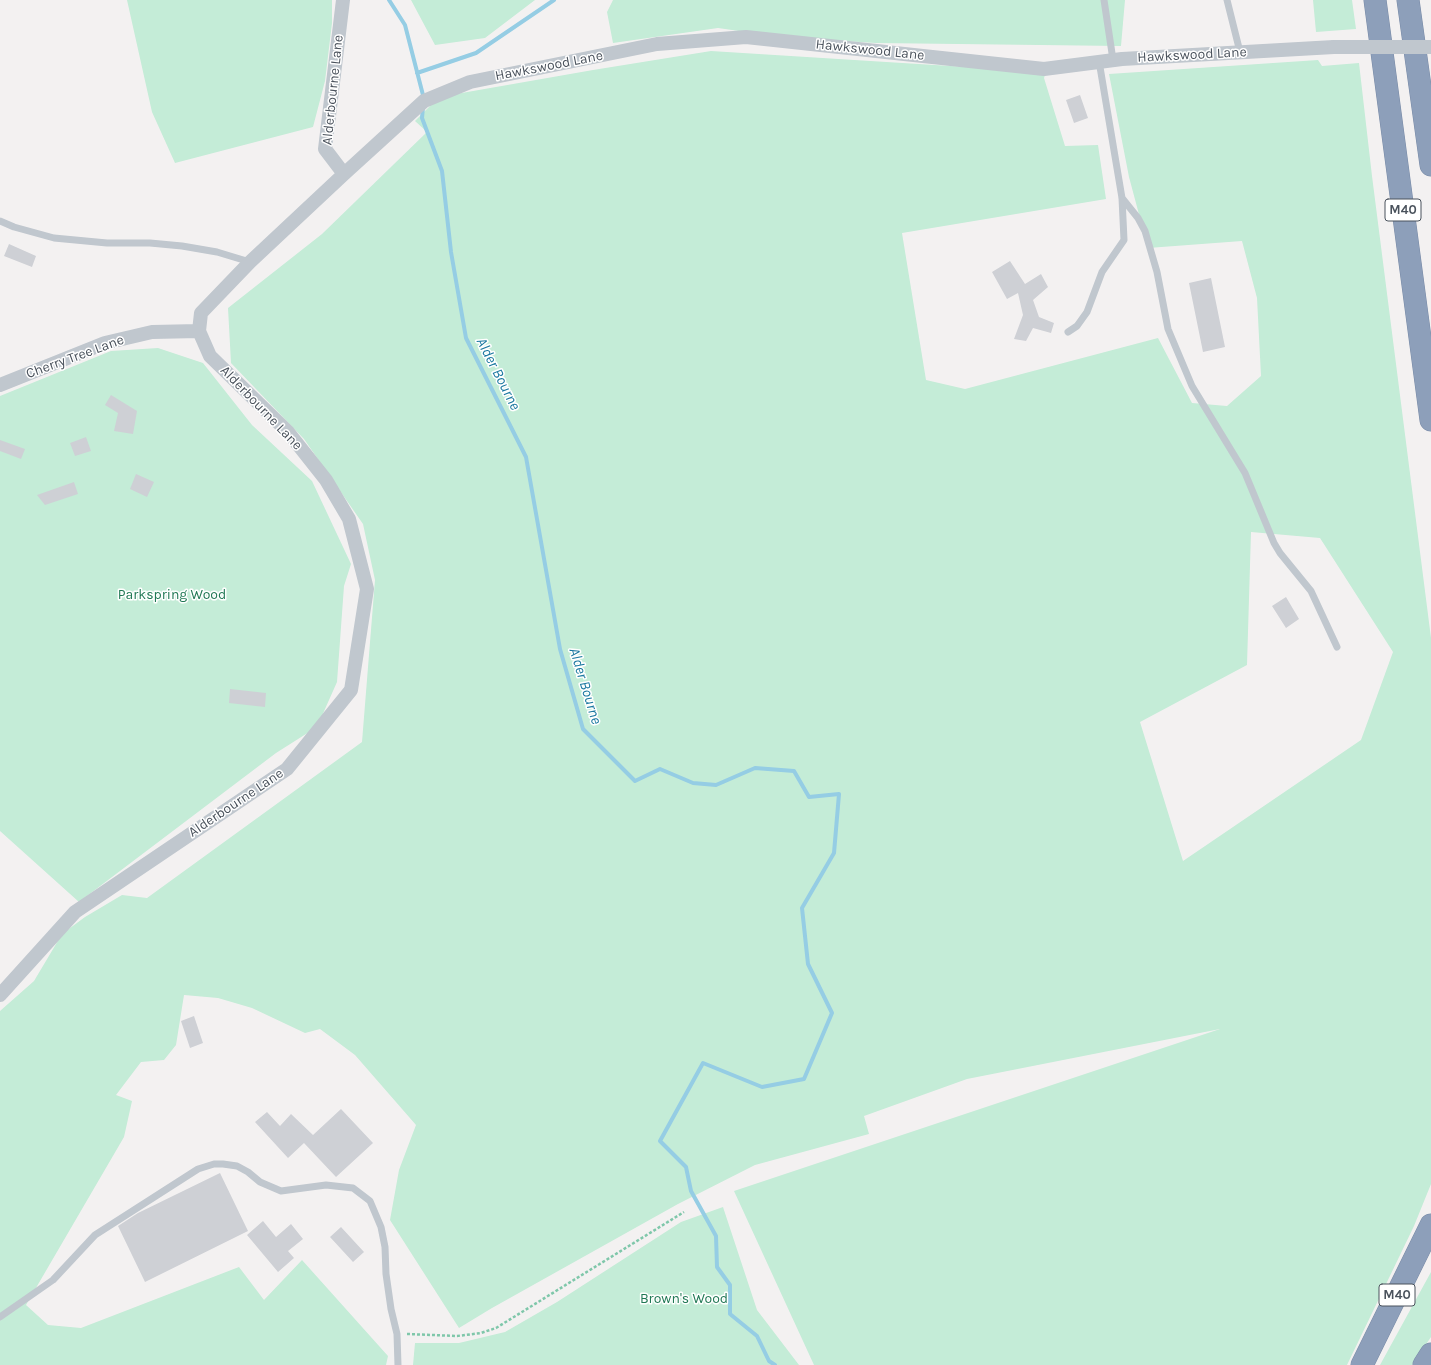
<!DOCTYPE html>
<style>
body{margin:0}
canvas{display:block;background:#f3f1f1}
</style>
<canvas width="1431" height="1365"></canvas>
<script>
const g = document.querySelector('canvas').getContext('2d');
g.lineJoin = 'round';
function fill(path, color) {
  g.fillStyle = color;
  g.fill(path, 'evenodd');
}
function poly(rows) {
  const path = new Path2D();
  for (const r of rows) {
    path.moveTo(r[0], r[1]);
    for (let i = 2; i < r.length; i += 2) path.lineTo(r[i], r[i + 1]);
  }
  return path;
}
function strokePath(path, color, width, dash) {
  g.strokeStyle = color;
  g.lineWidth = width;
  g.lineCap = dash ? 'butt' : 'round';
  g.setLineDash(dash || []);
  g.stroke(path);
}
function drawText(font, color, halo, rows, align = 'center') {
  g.font = font + ' Karla,sans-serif';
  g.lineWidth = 3;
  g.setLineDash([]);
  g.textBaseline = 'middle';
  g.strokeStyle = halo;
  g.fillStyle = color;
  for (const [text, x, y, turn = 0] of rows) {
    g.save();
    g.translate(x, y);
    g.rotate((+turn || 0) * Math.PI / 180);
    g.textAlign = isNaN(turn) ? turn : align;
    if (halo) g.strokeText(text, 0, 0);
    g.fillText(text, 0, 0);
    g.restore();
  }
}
fill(poly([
 [127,0,332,0,332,23,325,81,313,127,175,163,152,112],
 [411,0,535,0,485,38,435,45],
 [613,0,1125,0,1121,46,876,43,781,37,718,28,613,43,607,12],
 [1313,0,1352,0,1356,29,1316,32],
 [711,51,1046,72,1044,78,1065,146,1098,145,1106,199,902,233,926,380,965,389,1158,338,1192,403,1227,406,1261,376,1257,298,1242,241,1148,248,1129,177,1109,74,1318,60,1322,66,1359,63,1372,176,1431,638,1431,1184,1414,1226,1347,1365,814,1365,734,1191,1220,1029,967,1079,864,1116,869,1134,755,1165,678,1204,492,1308,459,1328,390,1220,399,1170,416,1125,355,1055,320,1029,305,1033,252,1008,218,998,184,995,176,1045,164,1060,141,1062,116,1095,132,1101,124,1137,26,1305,48,1325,81,1328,239,1267,264,1300,302,1260,388,1356,386,1365,0,1365,0,1011,34,981,62,934,85,917,122,895,147,898,362,742,375,580,363,524,304,439,231,363,228,308,322,234,427,132,415,121,434,102,456,94,593,70],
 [1251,532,1320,538,1393,652,1361,740,1183,861,1140,722,1247,665],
 [158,348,203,363,252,425,312,481,351,564,344,586,337,682,317,727,276,753,79,902,0,831,0,396,111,351],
 [723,1207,757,1310,799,1365,413,1365,415,1343,459,1343,505,1332,557,1302,681,1222],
 [1431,1272,1431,1337,1412,1365,1380,1365]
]), '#c4ecd7');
strokePath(poly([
 [389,0,405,25,424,99],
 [417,73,476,53,554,0],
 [423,107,422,118,442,171,451,252,466,338,526,457,560,649,583,729,635,781,660,769,693,783,716,785,755,768,794,771,809,797,839,794,834,853,802,908,808,964,832,1013,804,1079,762,1087,703,1063,660,1141,686,1167,691,1191,716,1236,717,1267,730,1285,730,1314,757,1336,769,1361,775,1365]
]), '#95cde4', 4);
fill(poly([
 [1080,95,1088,118,1074,123,1066,100],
 [9,244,36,256,32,267,4,256],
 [1010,261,1025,284,1041,274,1048,287,1033,300,1039,317,1054,323,1051,333,1033,328,1026,341,1014,339,1023,315,1018,293,1007,299,992,272],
 [1211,278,1225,347,1203,352,1189,283],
 [111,395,137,411,133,434,114,431,118,413,105,405],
 [86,437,91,451,75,456,70,443],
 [0,440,25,449,21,459,0,451],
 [136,474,154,482,147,497,130,489],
 [74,482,78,494,45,505,37,495],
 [1286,597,1299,619,1286,628,1272,606],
 [230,689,266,693,265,707,229,703],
 [194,1016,203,1043,190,1048,181,1021],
 [341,1109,373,1143,336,1177,304,1143,288,1158,255,1122,267,1112,280,1126,291,1114,313,1135],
 [220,1173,248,1231,145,1282,118,1226,138,1213],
 [263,1221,276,1237,291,1224,303,1239,288,1251,294,1258,278,1272,247,1235],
 [341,1227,364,1252,353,1262,330,1237]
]), '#ced0d5');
const motorway = poly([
 [1375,0,1431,420],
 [1408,0,1431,165],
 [1362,1365,1431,1225],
 [1424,1365,1431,1354]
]);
strokePath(motorway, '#788aa6', 23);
strokePath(poly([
 [407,1334,457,1336,481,1333,496,1328,684,1212]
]), '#7fc7aa', 2.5, [3, 2]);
strokePath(poly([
 [1104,0,1113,60],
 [1227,0,1240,52],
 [1122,198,1138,218,1145,231,1157,272,1168,329,1192,386,1245,473,1274,543,1280,553,1311,591,1337,647],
 [0,221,14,227,54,238,107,243,150,243,182,246,217,252,250,262],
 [1068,332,1077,326,1087,312,1102,272,1124,240,1122,198,1099,61],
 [0,1317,53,1280,95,1235,198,1169,214,1164,223,1164,237,1166,248,1172,260,1182,281,1191,326,1185,353,1188,370,1201,381,1227,385,1247,386,1274,391,1309,397,1334,398,1365]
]), '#c0c7ce', 7);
strokePath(poly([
 [343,0,325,149,344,174],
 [0,385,105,343,152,332,199,331],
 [0,995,75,912,287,769,351,690,367,589,349,519,326,480,288,432,210,356,199,331,201,313,250,262,344,174,424,101,470,82,657,44,746,37,1044,69,1122,59,1334,47]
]), '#c0c7ce', 14);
strokePath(motorway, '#8d9fba', 22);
strokePath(poly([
 [1334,47,1431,47]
]), '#c0c7ce', 14);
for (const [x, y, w] of [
 [1403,210,36],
 [1397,1295,36]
]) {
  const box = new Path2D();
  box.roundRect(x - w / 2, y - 11, w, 22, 3);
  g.fillStyle = '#fff';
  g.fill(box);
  strokePath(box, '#4a525c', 1);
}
drawText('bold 13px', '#4a525c', null, [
 ["M40",1403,210],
 ["M40",1397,1295]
]);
drawText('14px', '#4a525c', '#fff', [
 ["Hawkswood Lane",870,50,6],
 ["Hawkswood Lane",1192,55,-3],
 ["Hawkswood Lane",549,66,-11],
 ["Alderbourne Lane",333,90,-84],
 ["Cherry Tree Lane",75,357,-20],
 ["Alderbourne Lane",261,408,46],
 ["Alderbourne Lane",236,803,-34]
]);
drawText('14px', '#207854', '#fff', [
 ["Parkspring Wood",172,595],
 ["Brown's Wood",684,1299]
]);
drawText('italic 15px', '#1a78a0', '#fff', [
 ["Alder Bourne",498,374,63],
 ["Alder Bourne",585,686,73]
]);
</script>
